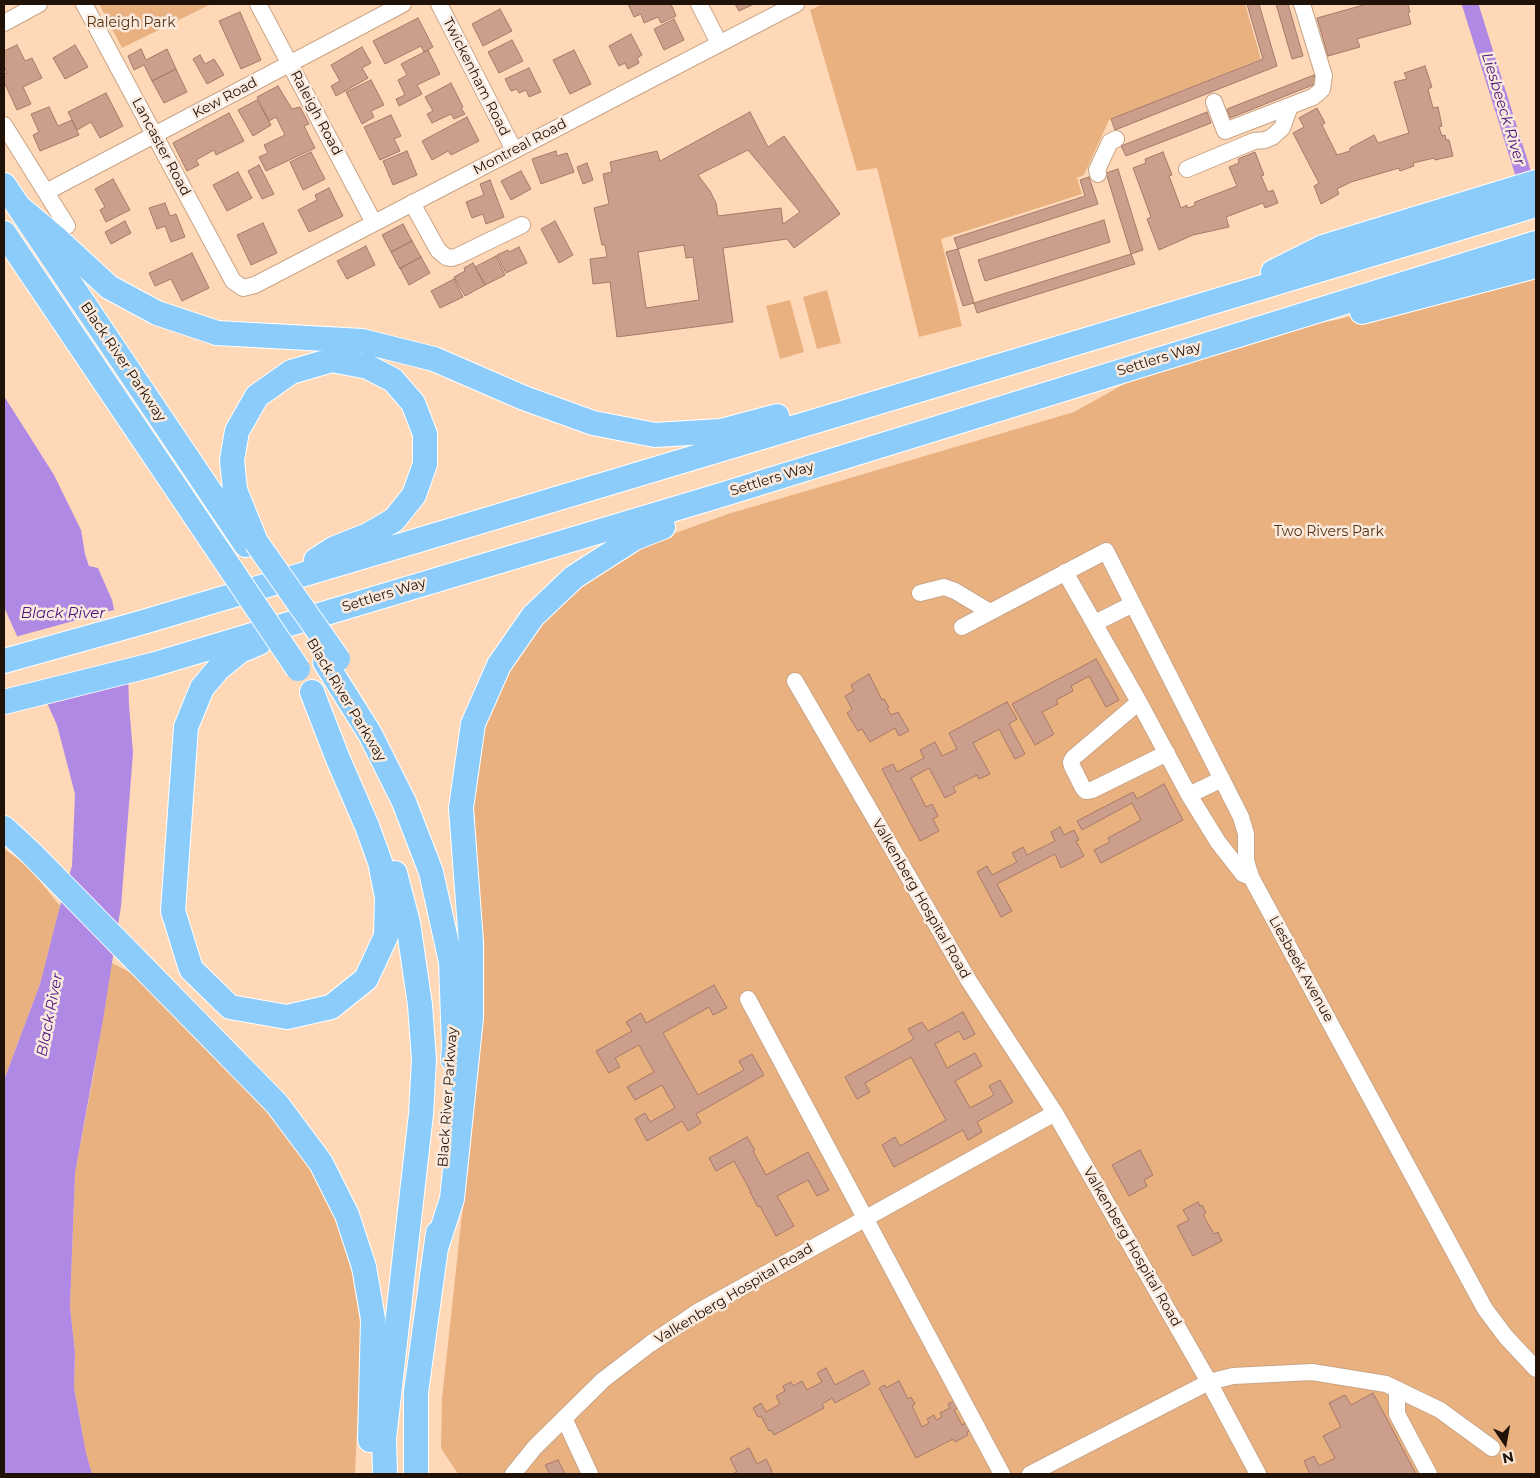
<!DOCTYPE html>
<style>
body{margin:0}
#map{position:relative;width:1540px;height:1478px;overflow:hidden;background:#fed8b7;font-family:Montserrat,sans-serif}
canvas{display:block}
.frame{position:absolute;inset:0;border:5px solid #201207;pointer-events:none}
.north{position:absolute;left:1480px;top:1418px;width:50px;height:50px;-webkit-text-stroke:4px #faeadd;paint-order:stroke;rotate:168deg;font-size:14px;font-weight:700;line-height:20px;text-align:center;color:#201207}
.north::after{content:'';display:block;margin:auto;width:18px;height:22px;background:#201207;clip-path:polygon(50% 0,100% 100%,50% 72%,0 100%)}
</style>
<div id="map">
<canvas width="1540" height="1478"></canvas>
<div class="frame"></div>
<div class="north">N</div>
</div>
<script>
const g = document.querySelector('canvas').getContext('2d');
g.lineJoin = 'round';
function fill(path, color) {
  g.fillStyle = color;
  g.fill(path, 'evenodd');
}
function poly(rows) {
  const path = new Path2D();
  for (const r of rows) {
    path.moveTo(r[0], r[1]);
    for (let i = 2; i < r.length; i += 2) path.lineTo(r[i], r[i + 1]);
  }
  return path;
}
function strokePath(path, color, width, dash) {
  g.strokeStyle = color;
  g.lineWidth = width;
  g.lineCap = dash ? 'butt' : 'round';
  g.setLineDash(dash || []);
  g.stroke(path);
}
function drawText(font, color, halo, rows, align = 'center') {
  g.font = font + ' Montserrat,sans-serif';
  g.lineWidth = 5;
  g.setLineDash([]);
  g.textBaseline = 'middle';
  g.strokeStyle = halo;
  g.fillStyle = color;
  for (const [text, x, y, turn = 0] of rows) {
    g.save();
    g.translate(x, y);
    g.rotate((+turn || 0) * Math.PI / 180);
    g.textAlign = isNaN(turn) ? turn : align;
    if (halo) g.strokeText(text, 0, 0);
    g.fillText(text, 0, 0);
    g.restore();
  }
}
fill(poly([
 [99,4,211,4,122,48],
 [823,4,1245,4,1261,59,1109,120,1084,175,1077,178,1082,194,941,239,962,326,919,337,877,168,857,171,810,10],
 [1536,266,1536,1474,458,1474,441,1448,442,1399,480,1048,482,1009,483,976,481,936,473,826,475,819,473,806,475,766,480,738,489,712,512,665,546,617,598,572,629,553,659,539,728,514,1074,412,1182,352,1340,319],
 [827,290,841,343,817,349,803,297],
 [790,300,804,352,780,359,766,306],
 [4,849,27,865,60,906,40,984,4,1080],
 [112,963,135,975,260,1100,313,1170,334,1211,353,1277,360,1322,360,1369,355,1474,92,1474,86,1453,74,1388,75,1352,70,1307,75,1173,93,1078]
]), '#eab180');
fill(poly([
 [4,396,54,475,81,530,85,554,89,566,98,568,112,600,128,674,129,705,133,753,121,906,103,1020,75,1173,70,1307,75,1352,74,1388,86,1453,92,1474,4,1474,4,1080,40,984,60,906,72,866,75,794,57,725,4,607]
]), '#af89e4');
fill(poly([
 [117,609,130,673,131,682,45,705,15,637]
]), '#fed8b7');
strokePath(poly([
 [1470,4,1530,195]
]), '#af89e4', 16);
const building = poly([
 [628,4,671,4,676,16,661,23,658,17,644,23,641,14,634,17,628,4],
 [735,4,754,4,739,11,735,4],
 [1247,4,1259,4,1277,66,1115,130,1111,119,1263,59,1247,4],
 [1276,4,1288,4,1303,56,1292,59,1276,4],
 [1367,4,1408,4,1410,12,1408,13,1411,24,1357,39,1360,47,1328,56,1317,18,1367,4],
 [500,9,512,31,483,46,472,24,500,9],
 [240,12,261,60,241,69,219,21,240,12],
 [418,18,433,47,424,52,421,46,385,64,373,41,418,18],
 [674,19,684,40,664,50,654,29,674,19],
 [631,34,642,55,637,58,639,63,628,69,625,63,619,66,609,46,631,34],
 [512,40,523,61,499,73,488,52,512,40],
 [17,45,25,61,32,58,42,78,23,87,31,104,17,110,4,82,4,74,7,73,4,66,4,51,17,45],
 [75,45,88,67,65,79,53,58,75,45],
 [362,47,371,63,362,68,368,78,336,96,331,86,340,81,331,65,362,47],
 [141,49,146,60,167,49,176,69,152,81,144,65,134,70,128,56,141,49],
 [428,50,440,74,417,85,422,94,399,106,396,99,405,95,398,80,407,75,401,64,428,50],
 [574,50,591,84,570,94,553,60,574,50],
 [200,55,205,64,214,59,224,75,207,84,193,59,200,55],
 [1425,66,1432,87,1428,89,1433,108,1438,107,1442,126,1439,127,1442,136,1445,135,1446,140,1449,140,1453,156,1435,160,1434,158,1413,163,1414,166,1400,171,1399,168,1351,182,1337,189,1339,194,1321,204,1314,186,1319,183,1293,133,1304,127,1299,118,1317,108,1325,123,1322,125,1337,155,1350,151,1350,148,1374,135,1378,143,1409,133,1394,82,1407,79,1404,73,1425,66],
 [529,68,541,92,529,97,526,90,519,93,517,89,511,91,505,79,529,68],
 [176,69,187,92,164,103,152,81,176,69],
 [1314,75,1316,81,1313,85,1230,118,1227,109,1314,75],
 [371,80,384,105,371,111,374,117,362,124,346,92,371,80],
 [451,83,463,107,461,108,465,114,454,119,451,114,432,123,427,114,433,111,425,97,451,83],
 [278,86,292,109,300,107,309,124,304,126,315,148,266,171,259,157,268,153,264,145,285,135,276,117,269,121,257,97,278,86],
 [106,93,123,126,100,138,91,122,77,130,68,112,106,93],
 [257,100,271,125,253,136,238,110,257,100],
 [49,107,58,126,72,120,79,135,40,151,33,135,39,132,31,114,49,107],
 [750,112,768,147,784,136,840,214,794,248,787,239,723,248,733,322,617,337,610,282,593,284,590,259,607,257,605,245,602,245,594,208,609,204,603,174,612,172,610,162,657,151,660,161,750,112],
 [748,150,800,212,783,224,781,208,718,216,716,203,710,191,698,175,748,150],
 [684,245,686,258,693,257,699,300,646,308,638,252,684,245],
 [1207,112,1211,123,1126,156,1121,146,1207,112],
 [229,113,244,141,216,155,214,150,196,160,199,165,187,171,173,143,229,113],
 [391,115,401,136,394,139,400,151,380,160,364,127,391,115],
 [467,117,479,141,451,155,448,151,432,160,422,141,467,117],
 [407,151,417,175,393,185,383,161,407,151],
 [556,151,557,156,567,153,574,172,541,184,532,159,556,151],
 [311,152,325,179,303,190,290,162,311,152],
 [1163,152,1172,175,1169,176,1181,208,1187,205,1187,208,1194,206,1195,202,1237,186,1229,167,1239,163,1238,159,1255,152,1264,175,1261,176,1268,192,1273,190,1278,203,1265,208,1263,203,1226,217,1229,227,1193,235,1159,250,1147,219,1151,217,1133,168,1146,163,1145,159,1163,152],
 [587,163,593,180,583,184,577,167,587,163],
 [259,165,274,194,262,199,248,171,259,165],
 [1118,169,1143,250,1131,254,1106,173,1118,169],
 [521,171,531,189,511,200,501,181,521,171],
 [238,172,252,198,227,211,213,185,238,172],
 [1089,177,1098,204,958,249,954,238,1085,196,1080,180,1089,177],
 [113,179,130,210,106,222,100,210,105,207,95,189,113,179],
 [490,180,504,217,486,224,483,214,472,218,466,202,484,195,480,184,490,180],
 [329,188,343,216,309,232,298,210,317,200,315,195,329,188],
 [165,203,170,216,176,214,185,237,171,242,165,226,157,229,149,208,165,203],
 [1104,220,1110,242,985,281,978,260,1104,220],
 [125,221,131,233,111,244,105,232,125,221],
 [555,221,573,255,559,263,541,229,555,221],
 [263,223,277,253,251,265,237,235,263,223],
 [403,224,412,241,391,252,382,235,403,224],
 [412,241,421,257,400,269,391,252,412,241],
 [366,246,375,265,347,279,337,261,366,246],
 [519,247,527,263,506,273,497,255,508,250,509,252,519,247],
 [958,249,974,303,963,306,946,252,958,249],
 [192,253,209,288,182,301,171,279,155,286,149,273,192,253],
 [1131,254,1135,264,977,313,974,303,1131,254],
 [496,256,505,275,485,285,475,267,496,256],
 [421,257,430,273,409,285,400,268,421,257],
 [473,263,485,285,465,296,454,277,465,271,464,268,473,263],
 [454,279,463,297,440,308,431,291,454,279],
 [1096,659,1119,700,1106,707,1089,676,1071,686,1073,691,1056,700,1058,704,1042,712,1054,734,1035,745,1012,704,1096,659],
 [869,674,882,700,884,699,889,707,887,708,891,715,898,712,909,731,899,736,895,728,870,742,862,729,858,731,847,713,852,709,845,696,854,691,851,685,869,674],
 [1007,702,1017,719,1009,724,1025,754,1015,759,999,729,973,743,990,774,979,779,977,775,953,787,956,792,945,798,929,768,911,778,926,807,932,804,938,816,933,819,939,831,920,841,882,769,893,764,897,772,924,758,920,750,935,742,942,756,957,749,949,733,1007,702],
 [1164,784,1183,820,1101,863,1094,850,1110,842,1108,838,1141,820,1132,803,1082,830,1077,821,1133,792,1137,799,1164,784],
 [1060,827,1064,835,1074,830,1079,840,1076,841,1084,856,1061,868,1055,854,997,884,1012,911,1001,917,977,872,987,866,992,875,1017,862,1012,853,1023,847,1027,855,1055,841,1051,832,1060,827],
 [714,985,727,1008,713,1015,709,1007,663,1033,698,1095,744,1070,739,1061,752,1054,764,1075,696,1114,701,1123,688,1131,682,1121,647,1141,635,1119,645,1113,650,1122,675,1108,662,1085,635,1100,627,1087,654,1072,639,1045,615,1058,620,1067,609,1073,596,1051,632,1031,626,1022,641,1013,646,1023,714,985],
 [963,1012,975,1034,964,1040,959,1031,935,1044,947,1068,975,1053,982,1066,955,1081,970,1108,994,1095,989,1086,1000,1080,1013,1102,977,1122,982,1132,968,1140,963,1130,894,1167,882,1145,895,1137,900,1146,946,1120,911,1057,865,1083,870,1092,857,1099,845,1077,914,1039,908,1029,922,1022,928,1031,963,1012],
 [747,1137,755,1150,753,1151,766,1175,808,1152,829,1190,817,1196,808,1180,777,1196,794,1226,776,1236,760,1206,758,1207,750,1192,751,1192,734,1161,716,1171,709,1158,747,1137],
 [1140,1150,1153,1175,1144,1180,1147,1186,1129,1196,1112,1165,1140,1150],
 [1198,1202,1200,1206,1202,1205,1206,1213,1203,1215,1214,1234,1218,1232,1222,1241,1193,1256,1177,1226,1189,1220,1183,1210,1198,1202],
 [826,1368,835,1385,863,1370,870,1384,835,1403,832,1398,822,1404,824,1408,774,1435,771,1430,769,1431,761,1416,758,1417,753,1408,761,1403,766,1412,780,1404,776,1396,785,1391,783,1386,791,1382,793,1386,802,1381,807,1390,822,1382,817,1373,826,1368],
 [899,1381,908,1399,911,1397,915,1404,912,1406,922,1427,929,1423,927,1419,934,1415,936,1420,942,1417,940,1413,950,1408,948,1404,954,1401,957,1408,954,1410,962,1425,965,1423,970,1431,967,1432,968,1435,955,1442,953,1439,916,1458,879,1388,885,1385,886,1388,899,1381],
 [1373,1393,1416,1474,1310,1474,1304,1461,1314,1456,1319,1466,1335,1458,1323,1436,1341,1427,1329,1403,1345,1395,1351,1405,1373,1393],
 [749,1448,757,1464,766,1459,772,1471,771,1471,772,1474,732,1474,737,1472,730,1458,749,1448],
 [558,1460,565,1474,550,1474,545,1465,558,1460]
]);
fill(building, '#cc9e8c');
strokePath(building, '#a67a69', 1);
const minor = poly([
 [84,4,233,281,243,288,255,285,796,4],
 [258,4,374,223],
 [439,4,514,150],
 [699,4,719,43],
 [4,23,39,4],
 [1214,102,1225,131,1313,97,1318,93,1322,89,1324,76,1302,4],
 [4,125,67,226],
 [1187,169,1254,141,1265,140,1272,137,1282,128,1290,106],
 [1098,174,1097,170,1110,142,1116,139],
 [46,192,403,4],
 [412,203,438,250,446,257,452,258,458,256,522,225],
 [1065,572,1139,702,1189,795,1222,779],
 [920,593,944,587,955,591,990,612],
 [1095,623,1133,604],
 [962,627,1106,551,1241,817,1246,834,1246,861,1251,877,1485,1309,1506,1337,1536,1369],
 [795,681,969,981,1055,1113,1209,1382,1258,1474],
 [1139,702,1073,758,1071,762,1072,766,1083,788,1086,791,1092,790,1167,753],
 [1189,795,1218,842,1243,874,1251,877],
 [748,999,1002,1474],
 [1397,1389,1397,1414,1429,1474],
 [564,1418,590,1474],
 [513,1474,535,1447,603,1380,650,1344,699,1311,1055,1113],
 [1030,1474,1209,1382,1233,1376,1312,1372,1386,1384,1440,1410,1492,1448]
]);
const highway = poly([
 [4,185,246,545],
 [19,207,57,239,109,287,157,313,217,333,362,341,434,359,524,398,593,423,655,435,721,431,777,416],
 [4,233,220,553],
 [1273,272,1323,247,1536,182],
 [1362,312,1536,266],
 [256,542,235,490,232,460,237,431,257,396,291,372,332,360,368,367,393,380,413,403,425,434,425,464,414,495,394,520,368,535,333,549,316,560],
 [259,643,240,651,218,669,202,688,186,727,173,911,191,969,230,1007,287,1017,331,1007,366,979,386,936,387,897,380,862,367,826,338,759,312,692],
 [4,661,140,623,409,543,1536,205],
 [325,662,370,734,404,802,431,872,451,962,454,1047,453,1060],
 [4,702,152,665,721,495,1536,243],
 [4,828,31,853,277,1104,321,1163,347,1215,364,1267,373,1319,370,1440],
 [436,1248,452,1199,471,1018,471,942,461,808,473,724,499,665,533,616,574,577,635,538,663,527],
 [385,1474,384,1439,421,1114,424,1060,420,1005,408,923,395,873],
 [416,1474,416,1392,438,1233]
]);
strokePath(minor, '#c9a485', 18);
strokePath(highway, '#fff', 26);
strokePath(minor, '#fff', 16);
strokePath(highway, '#8cccfb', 24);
const highwayBridge = poly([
 [256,542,338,659],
 [220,553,298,669]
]);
strokePath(highwayBridge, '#fff', 26, []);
strokePath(highwayBridge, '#8cccfb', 24);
drawText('14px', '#543313', '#faeadd', [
 ["Raleigh Park",131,23],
 ["Two Rivers Park",1329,532]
]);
drawText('14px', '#201207', '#faeadd', [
 ["Twickenham Road",476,77,63],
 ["Kew Road",225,98,-28],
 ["Raleigh Road",316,113,62],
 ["Lancaster Road",161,147,62],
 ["Montreal Road",520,147,-28],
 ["Settlers Way",1159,359,-17],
 ["Black River Parkway",123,362,56],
 ["Settlers Way",772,479,-17],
 ["Settlers Way",384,595,-17],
 ["Black River Parkway",346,700,59],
 ["Valkenberg Hospital Road",921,899,60],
 ["Liesbeek Avenue",1301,969,61],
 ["Black River Parkway",448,1097,-86],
 ["Valkenberg Hospital Road",1132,1247,60],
 ["Valkenberg Hospital Road",734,1294,-31]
]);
drawText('italic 15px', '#4d1380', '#faeadd', [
 ["Liesbeeck River",1503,109,73],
 ["Black River",63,614],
 ["Black River",50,1015,-79]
]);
</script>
